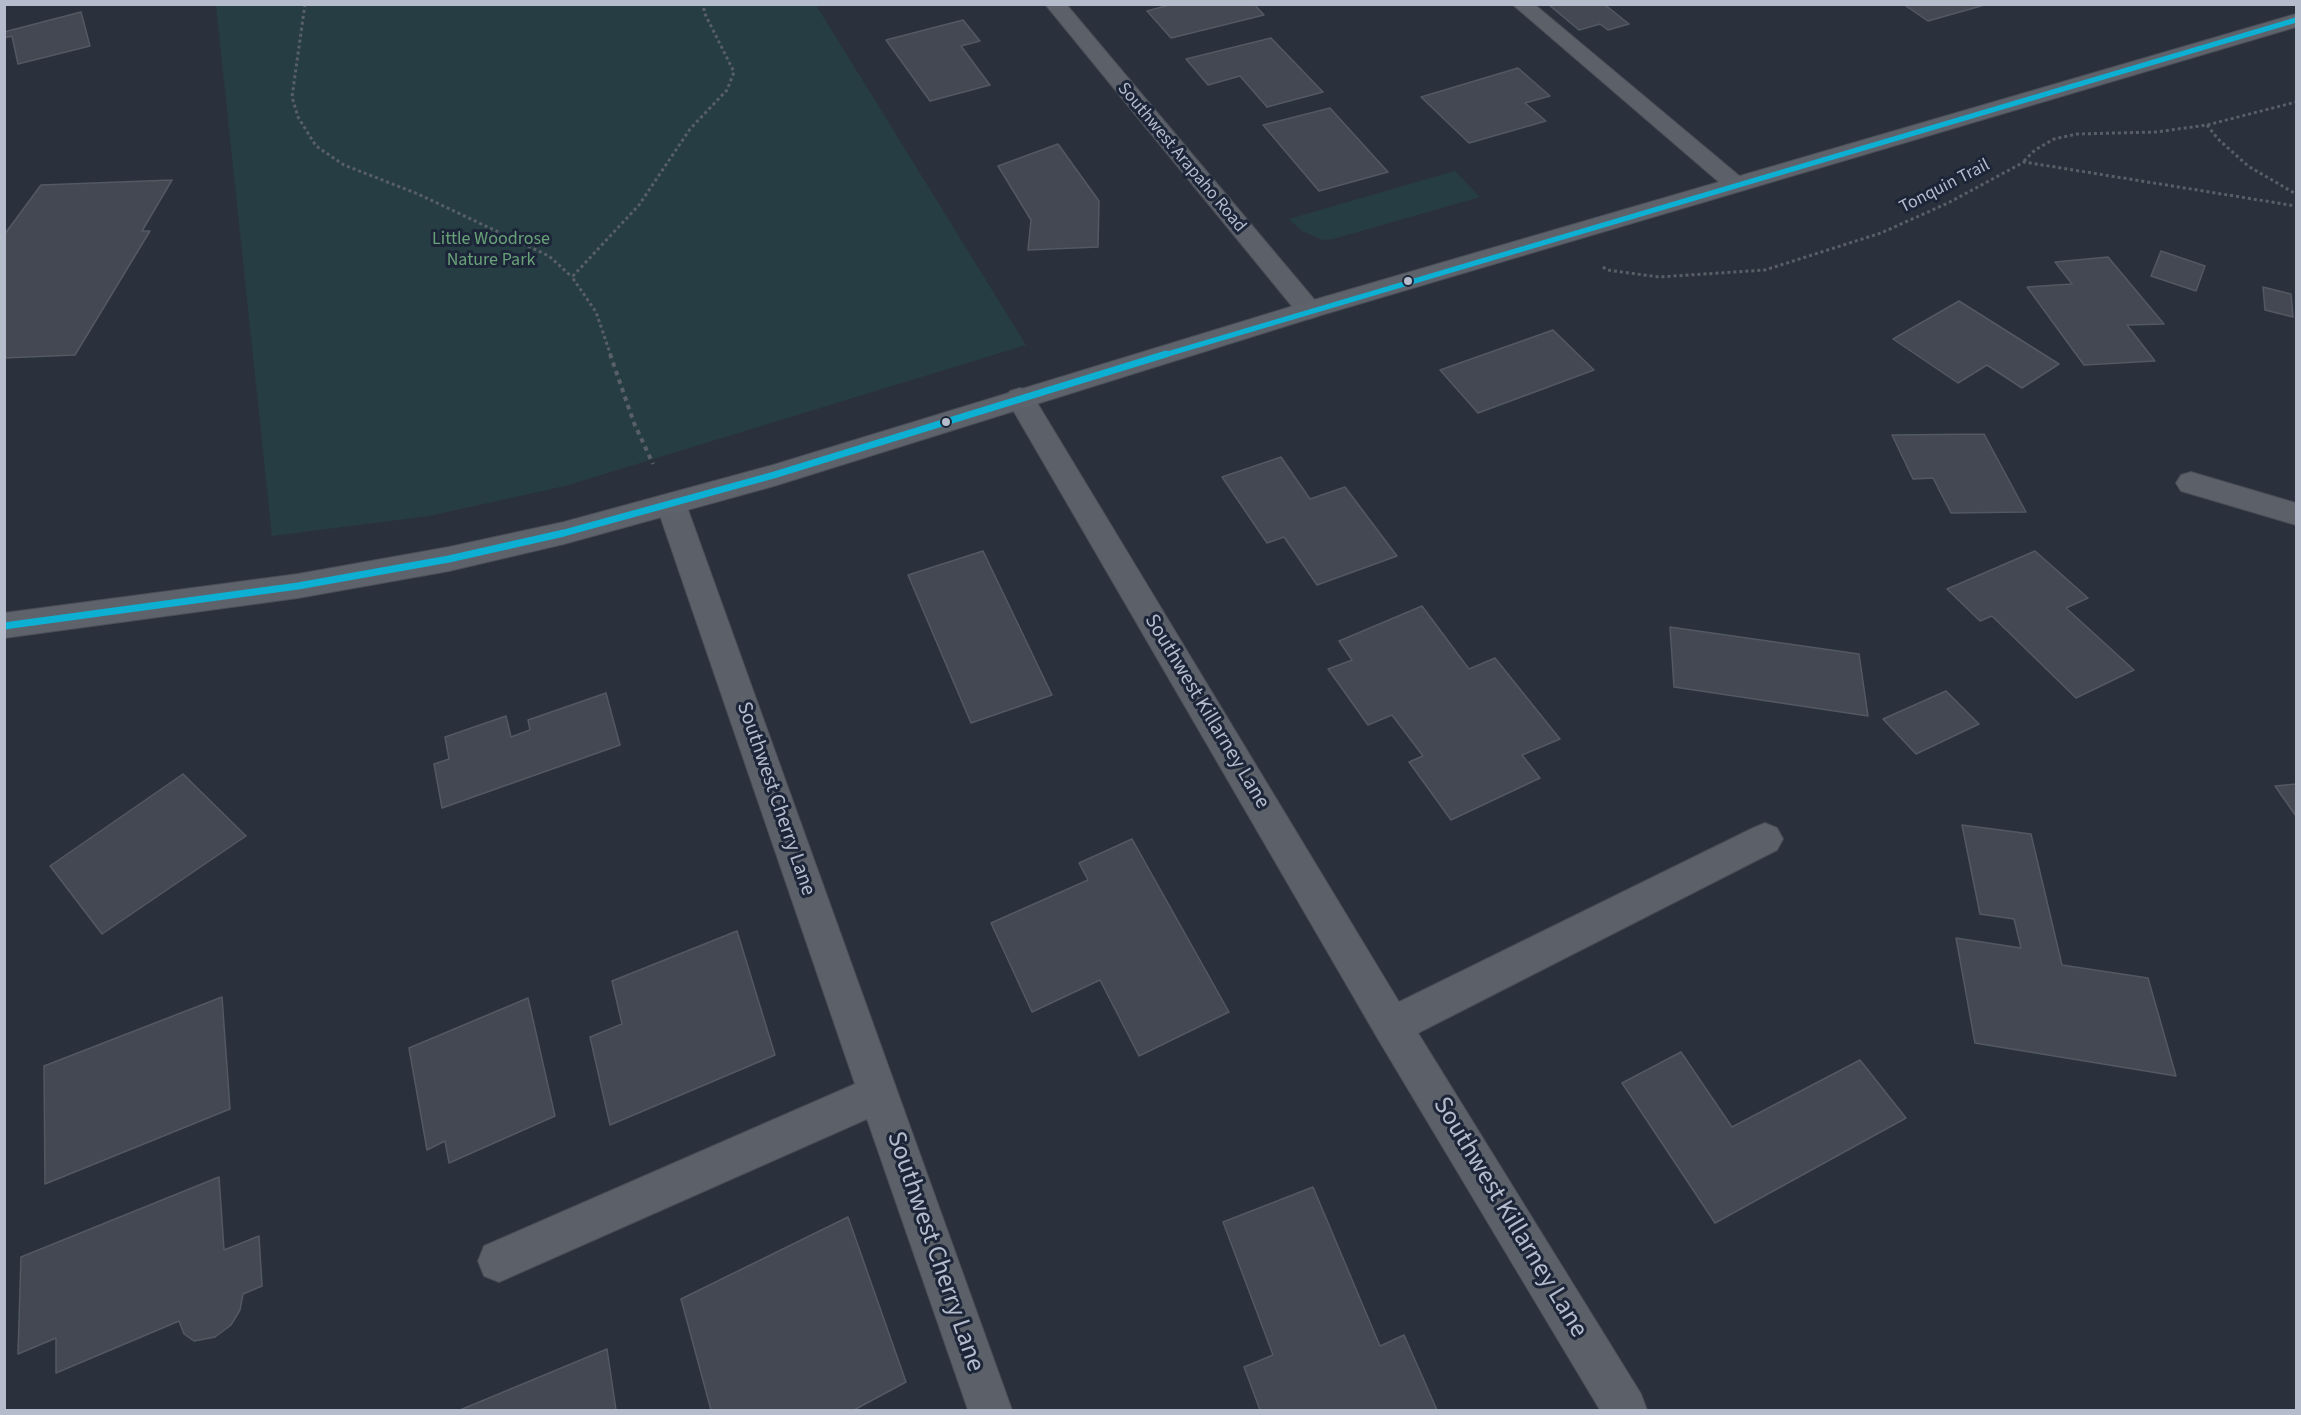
<!DOCTYPE html>
<style>
body{margin:0}
#map{position:relative;width:2301px;height:1415px;overflow:hidden;background:#2b313c;font-family:"Source Sans 3",sans-serif}
canvas{display:block}
.frame{position:absolute;inset:0;border:6px solid #b5bdcd;pointer-events:none}
</style>
<div id="map">
<canvas width="2301" height="1415"></canvas>
<div class="frame"></div>
</div>
<script>
const g = document.querySelector('canvas').getContext('2d');
g.lineJoin = 'round';
function fill(path, color) {
  g.fillStyle = color;
  g.fill(path, 'evenodd');
}
function poly(rows) {
  const path = new Path2D();
  for (const r of rows) {
    path.moveTo(r[0], r[1]);
    for (let i = 2; i < r.length; i += 2) path.lineTo(r[i], r[i + 1]);
  }
  return path;
}
function strokePath(path, color, width, dash) {
  g.strokeStyle = color;
  g.lineWidth = width;
  g.lineCap = dash ? 'butt' : 'round';
  g.setLineDash(dash || []);
  g.stroke(path);
}
function drawText(font, color, halo, rows, align = 'center') {
  g.font = font + ' "Source Sans 3",sans-serif';
  g.lineWidth = 6;
  g.setLineDash([]);
  g.textBaseline = 'middle';
  g.strokeStyle = halo;
  g.fillStyle = color;
  for (const [text, x, y, turn = 0] of rows) {
    g.save();
    g.translate(x, y);
    g.rotate((+turn || 0) * Math.PI / 180);
    g.textAlign = isNaN(turn) ? turn : align;
    if (halo) g.strokeText(text, 0, 0);
    g.fillText(text, 0, 0);
    g.restore();
  }
}
fill(poly([
 [216,5,816,5,1026,345,565,486,429,516,272,536],
 [1455,171,1480,197,1333,239,1323,240,1302,231,1289,219]
]), '#263d44');
const building = poly([
 [1173,4,1254,4,1264,15,1171,38,1147,11,1173,4],
 [1548,4,1604,4,1629,24,1608,30,1600,24,1579,30,1548,4],
 [1903,4,1988,4,1928,21,1903,4],
 [81,12,90,46,18,64,12,36,4,38,4,32,81,12],
 [963,20,980,41,961,46,990,85,930,101,886,40,963,20],
 [1271,38,1323,92,1267,107,1240,76,1208,85,1186,59,1271,38],
 [1518,68,1550,96,1525,103,1546,121,1469,143,1421,97,1518,68],
 [1330,108,1388,172,1319,191,1263,125,1330,108],
 [1058,144,1099,201,1098,247,1028,250,1031,220,998,166,1058,144],
 [172,180,142,231,150,231,75,355,4,358,4,235,41,185,172,180],
 [2161,251,2205,266,2196,291,2151,276,2161,251],
 [2108,257,2164,324,2127,325,2155,361,2084,365,2027,287,2072,284,2055,262,2108,257],
 [2263,287,2291,294,2293,317,2265,310,2263,287],
 [1959,301,2059,364,2022,388,1987,365,1958,383,1893,339,1959,301],
 [1553,330,1594,370,1478,413,1440,370,1553,330],
 [1984,434,2026,512,1951,513,1933,478,1913,479,1892,435,1984,434],
 [1281,457,1310,499,1345,487,1397,556,1317,585,1284,537,1267,543,1222,477,1281,457],
 [983,551,1052,695,971,723,908,575,983,551],
 [2035,551,2088,598,2066,608,2134,670,2076,698,1992,616,1980,621,1947,589,2035,551],
 [1422,606,1469,669,1495,658,1560,739,1522,755,1540,778,1451,820,1409,762,1423,756,1392,715,1368,725,1328,669,1352,660,1339,641,1422,606],
 [1670,627,1859,654,1868,716,1674,687,1670,627],
 [1946,691,1979,724,1916,754,1883,719,1946,691],
 [606,693,620,745,442,808,434,764,449,759,445,737,506,716,511,737,530,730,528,720,606,693],
 [183,774,246,836,102,934,50,866,183,774],
 [2296,784,2296,816,2275,786,2296,784],
 [1962,825,2031,834,2062,965,2148,978,2176,1076,1975,1043,1956,938,2021,948,2014,919,1980,914,1962,825],
 [1132,839,1229,1012,1139,1056,1100,980,1032,1012,991,923,1088,880,1079,863,1132,839],
 [737,931,775,1055,610,1125,590,1037,622,1024,612,981,737,931],
 [222,997,230,1109,45,1184,44,1066,222,997],
 [528,998,555,1116,449,1163,445,1141,427,1150,409,1048,528,998],
 [1681,1052,1732,1127,1860,1060,1906,1118,1715,1223,1622,1083,1681,1052],
 [219,1177,224,1250,259,1236,262,1286,243,1294,240,1310,231,1325,215,1337,194,1341,184,1334,179,1321,56,1373,56,1338,18,1354,21,1257,219,1177],
 [1313,1187,1380,1346,1404,1335,1437,1410,1260,1410,1244,1367,1273,1355,1223,1222,1313,1187],
 [848,1217,906,1382,854,1410,711,1410,681,1299,848,1217],
 [607,1349,616,1410,460,1410,607,1349]
]);
fill(building, '#434852');
strokePath(building, '#535963', 1.5);
const minor = poly([
 [1045,4,1066,4,1318,304,1322,310,1318,316,1309,319,1300,316,1045,4],
 [1512,4,1534,4,1743,179,1747,184,1743,189,1727,189,1512,4],
 [1020,388,1030,391,1399,1002,1753,828,1765,823,1777,828,1783,839,1777,850,1418,1033,1641,1394,1647,1410,1600,1410,1378,1039,1006,398,1010,391,1020,388],
 [2191,472,2296,503,2296,525,2181,491,2176,483,2181,475,2191,472],
 [671,493,681,496,686,504,1012,1410,968,1410,867,1119,499,1282,484,1276,478,1261,484,1246,855,1084,656,504,661,496,671,493]
]);
const major = poly([
 [2296,14,2296,27,1318,316,774,486,564,544,449,571,298,598,4,638,4,613,298,574,449,547,564,522,773,465,1300,304,2296,14]
]);
strokePath(minor, '#474c55', 2);
strokePath(major, '#494e58', 2);
strokePath(poly([
 [305,4,292,97,298,117,316,146,344,165,418,194,549,256,572,277],
 [2207,125,2218,139,2248,166,2296,194],
 [2024,161,2035,150,2054,139,2077,134,2156,132,2207,125,2296,102],
 [1603,267,1607,270,1659,277,1765,270,1881,233,1948,203,2024,162,2296,206],
 [611,356,596,312,572,277,639,205,690,129,727,90,734,72,704,12,704,4]
]), '#595f67', 3, [3, 3]);
strokePath(poly([
 [610,354,634,423,653,464]
]), '#595f67', 4, [4.5, 4.5]);
fill(minor, '#5c6069');
fill(major, '#5e636b');
strokePath(poly([
 [1161,356,2296,20]
]), '#0dafd3', 5);
strokePath(poly([
 [4,626,298,586,449,559,564,533,774,475,1166,354]
]), '#0dafd3', 7);
for (const [x, y, r, color] of [
 [1408,281,5,"#b5bdcd"],
 [946,422,5,"#b5bdcd"]
]) {
  const dot = new Path2D();
  dot.arc(x, y, r, 0, 2 * Math.PI);
  g.fillStyle = color;
  g.fill(dot);
  strokePath(dot, '#1c2638', 2);
}
drawText('18px', '#b5bdcd', '#1c2638', [
 ["Southwest Arapaho Road",1181,158,50],
 ["Tonquin Trail",1945,187,-27]
]);
drawText('18px', '#69a179', '#1c2638', [
 ["Little Woodrose",491,240],
 ["Nature Park",491,261]
]);
drawText('21px', '#b5bdcd', '#1c2638', [
 ["Southwest Killarney Lane",1206,712,59],
 ["Southwest Cherry Lane",775,799,71]
]);
drawText('26px', '#b5bdcd', '#1c2638', [
 ["Southwest Killarney Lane",1509,1218,59],
 ["Southwest Cherry Lane",934,1252,71]
]);
</script>
